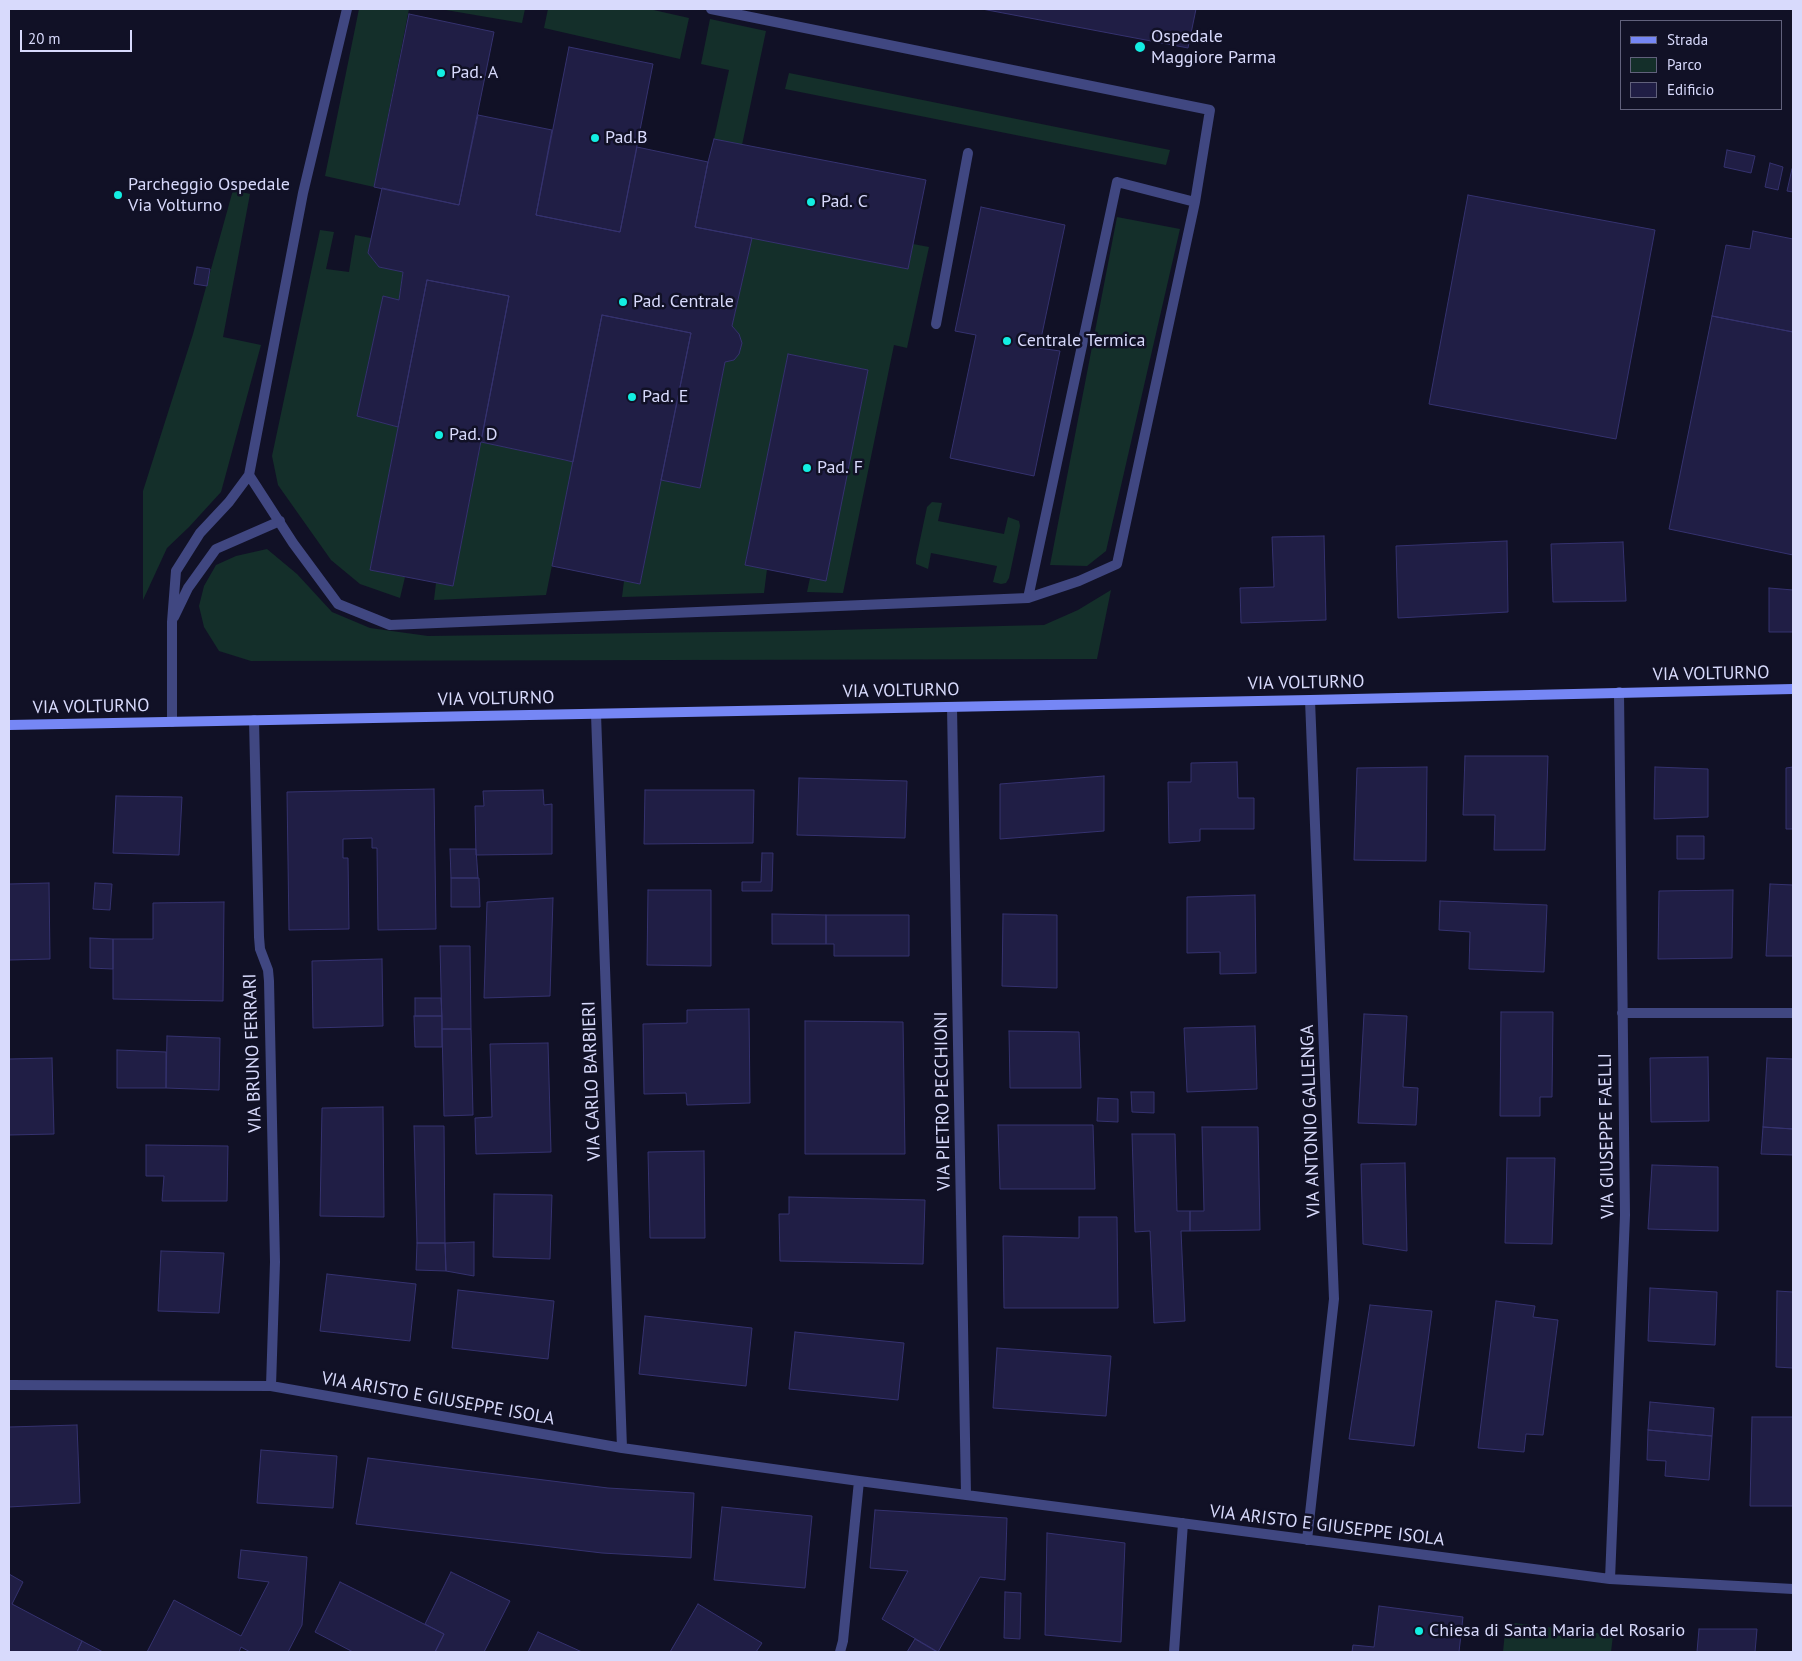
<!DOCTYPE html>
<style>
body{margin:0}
#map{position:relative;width:1802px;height:1661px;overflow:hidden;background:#111126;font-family:"PT Sans",sans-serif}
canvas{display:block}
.frame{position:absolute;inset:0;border:10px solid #d8dafc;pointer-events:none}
.legend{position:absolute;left:1620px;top:20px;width:162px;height:90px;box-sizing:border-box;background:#111126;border:1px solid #61617c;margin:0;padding:6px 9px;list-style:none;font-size:15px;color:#d8dafc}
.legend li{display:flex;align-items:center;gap:10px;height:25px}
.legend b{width:25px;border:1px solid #61617c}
.scale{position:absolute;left:20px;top:30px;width:112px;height:22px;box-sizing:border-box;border:2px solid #d8dafc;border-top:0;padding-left:6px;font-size:15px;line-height:18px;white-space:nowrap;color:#d8dafc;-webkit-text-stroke:4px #111126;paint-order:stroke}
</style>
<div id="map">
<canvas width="1802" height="1661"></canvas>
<div class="frame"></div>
<ul class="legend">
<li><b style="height:6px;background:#7687f5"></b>Strada</li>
<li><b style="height:14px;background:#142f2a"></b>Parco</li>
<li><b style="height:14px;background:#201e45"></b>Edificio</li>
</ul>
<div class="scale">20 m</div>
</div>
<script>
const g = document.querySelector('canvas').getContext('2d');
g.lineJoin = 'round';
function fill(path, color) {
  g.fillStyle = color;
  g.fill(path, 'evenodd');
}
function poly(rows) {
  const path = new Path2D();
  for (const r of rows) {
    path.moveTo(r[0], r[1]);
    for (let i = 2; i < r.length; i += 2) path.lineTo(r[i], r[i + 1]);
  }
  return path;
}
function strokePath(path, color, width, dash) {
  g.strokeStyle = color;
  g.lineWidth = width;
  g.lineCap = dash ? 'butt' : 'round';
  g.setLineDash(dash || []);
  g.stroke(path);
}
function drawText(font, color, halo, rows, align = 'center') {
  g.font = font + ' "PT Sans",sans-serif';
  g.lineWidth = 5;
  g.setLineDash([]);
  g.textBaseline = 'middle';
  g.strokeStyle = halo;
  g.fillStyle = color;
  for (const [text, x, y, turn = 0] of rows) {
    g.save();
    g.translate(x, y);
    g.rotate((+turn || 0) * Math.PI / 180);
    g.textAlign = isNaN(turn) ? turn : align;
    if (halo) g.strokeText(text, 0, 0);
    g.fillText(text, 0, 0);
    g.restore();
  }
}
fill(poly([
 [359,9,409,9,374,187,325,176],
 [440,9,525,9,522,23],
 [548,9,649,9,689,18,680,59,544,28],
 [710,19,766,31,742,145,714,139,729,70,701,64],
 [789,73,1170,150,1166,165,785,89],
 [233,190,250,194,223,337,261,345,221,492,189,527,167,548,143,600,143,491,193,334],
 [1117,217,1180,229,1106,551,1087,566,1050,565],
 [320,230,334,232,326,269,349,272,355,235,371,238,368,253,379,267,403,272,399,300,383,296,357,416,398,427,370,570,405,577,400,598,360,584,331,560,278,485,272,456],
 [752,238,908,269,913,244,929,247,907,348,894,345,843,593,807,592,810,578,826,580,868,370,788,354,745,565,767,569,764,593,622,597,624,581,640,584,661,480,700,488,725,362,734,360,739,334,732,326],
 [481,442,573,462,546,595,434,600,436,583,453,586],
 [932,502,942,503,938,521,1004,534,1008,517,1019,521,1020,526,1009,578,1006,583,1001,584,993,582,997,566,931,553,928,569,916,564,916,559,927,507],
 [267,549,297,574,332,612,370,628,428,636,792,631,1044,625,1078,610,1111,590,1097,659,251,661,219,651,204,627,199,606,204,586,216,565,236,556],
 [1506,1622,1613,1635,1611,1652,1503,1652]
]), '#142f2a');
const building = poly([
 [982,9,1196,9,1188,48,982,9],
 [409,14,494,32,459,205,374,187,409,14],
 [569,47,653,64,620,232,536,215,569,47],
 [478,115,552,130,536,215,620,232,637,147,708,162,695,227,752,238,732,326,739,334,742,343,739,354,734,360,725,362,700,488,661,480,691,333,602,315,573,462,565,460,481,442,509,296,427,280,398,427,357,416,383,296,399,300,403,272,379,267,368,253,382,188,459,205,478,115],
 [714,139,926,180,908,269,695,227,708,162,714,139],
 [1727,150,1755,156,1751,173,1724,167,1727,150],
 [1770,163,1783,167,1778,190,1765,187,1770,163],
 [1792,169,1793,169,1793,192,1787,191,1792,169],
 [1468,195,1655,230,1616,439,1429,404,1468,195],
 [981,207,1065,225,1039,348,1060,351,1034,476,950,458,976,335,955,331,981,207],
 [1753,231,1793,239,1793,332,1712,316,1726,245,1750,249,1753,231],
 [197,267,210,269,207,286,194,284,197,267],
 [427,280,509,296,453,586,370,570,427,280],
 [602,315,691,333,640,584,552,566,602,315],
 [1712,316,1793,332,1793,555,1669,529,1712,316],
 [788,354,868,370,826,581,745,565,788,354],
 [1324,536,1326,620,1241,623,1240,588,1274,587,1272,537,1324,536],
 [1507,541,1508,612,1398,618,1396,546,1507,541],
 [1623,542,1626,601,1553,602,1551,544,1623,542],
 [1769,588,1793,590,1793,632,1769,632,1769,588],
 [1465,756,1548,756,1545,850,1494,850,1495,815,1463,815,1465,756],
 [1237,762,1238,798,1254,798,1254,829,1200,829,1200,841,1169,843,1168,782,1191,782,1191,763,1237,762],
 [1427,767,1426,861,1354,860,1357,768,1427,767],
 [1655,767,1708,769,1708,817,1654,819,1655,767],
 [1793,767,1793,829,1786,829,1786,768,1793,767],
 [1104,776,1104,831,1000,839,1000,784,1104,776],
 [799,778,907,781,905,838,797,835,799,778],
 [434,789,436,929,378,930,377,848,372,848,372,838,343,839,343,858,348,858,349,929,289,930,287,792,434,789],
 [543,790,544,805,552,804,552,854,476,855,475,806,484,806,483,791,543,790],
 [645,790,754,790,753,843,644,844,645,790],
 [116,796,182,797,179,855,113,853,116,796],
 [1677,836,1704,836,1704,859,1677,859,1677,836],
 [450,849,476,849,478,878,451,878,450,849],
 [762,853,773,853,772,891,742,891,742,882,761,882,762,853],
 [451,878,479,878,480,907,451,907,451,878],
 [49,883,50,959,9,960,9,884,49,883],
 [95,883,112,884,110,910,93,909,95,883],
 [1770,884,1793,885,1793,956,1766,956,1770,884],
 [648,890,711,890,711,966,647,965,648,890],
 [1733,890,1732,958,1658,959,1659,891,1733,890],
 [1255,895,1256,973,1220,974,1220,952,1187,953,1187,897,1255,895],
 [553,898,550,996,484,998,487,902,553,898],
 [1440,901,1547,905,1544,972,1469,969,1470,932,1439,930,1440,901],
 [224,902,223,1001,113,999,113,939,153,939,153,903,224,902],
 [772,914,826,915,826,944,772,944,772,914],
 [1003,914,1057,915,1057,988,1002,986,1003,914],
 [826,915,909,915,909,956,834,956,834,944,826,944,826,915],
 [90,938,113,939,113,969,90,968,90,938],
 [440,946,470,946,471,1029,442,1029,440,946],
 [382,959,383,1026,313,1028,312,961,382,959],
 [415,998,441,998,442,1016,415,1016,415,998],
 [749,1009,750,1103,687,1105,686,1093,644,1094,643,1024,687,1023,687,1010,749,1009],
 [1501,1012,1553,1012,1552,1097,1540,1097,1540,1116,1500,1116,1501,1012],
 [1364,1014,1407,1016,1403,1087,1418,1088,1416,1125,1358,1123,1364,1014],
 [414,1016,442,1016,442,1047,415,1047,414,1016],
 [805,1021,903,1022,905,1154,805,1154,805,1021],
 [1255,1026,1257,1089,1187,1092,1184,1028,1255,1026],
 [442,1029,471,1029,473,1115,444,1116,442,1029],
 [1009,1031,1079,1032,1081,1088,1010,1088,1009,1031],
 [167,1036,220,1038,219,1090,166,1088,167,1036],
 [548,1043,551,1152,476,1154,475,1118,492,1117,490,1044,548,1043],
 [117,1050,166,1052,166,1088,117,1088,117,1050],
 [1708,1057,1709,1121,1651,1122,1650,1058,1708,1057],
 [52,1058,54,1134,9,1135,9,1059,52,1058],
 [1767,1058,1793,1059,1793,1129,1763,1127,1767,1058],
 [1131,1092,1154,1092,1154,1113,1132,1112,1131,1092],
 [1098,1098,1118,1099,1118,1122,1097,1121,1098,1098],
 [383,1107,384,1217,320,1216,322,1108,383,1107],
 [998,1125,1093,1125,1095,1189,1000,1189,998,1125],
 [414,1126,444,1126,445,1243,417,1243,414,1126],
 [1202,1127,1258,1127,1260,1230,1190,1231,1190,1211,1204,1211,1202,1127],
 [1763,1127,1793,1129,1793,1155,1761,1154,1763,1127],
 [1132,1134,1175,1134,1177,1211,1190,1211,1190,1231,1181,1231,1185,1321,1154,1323,1150,1231,1135,1232,1132,1134],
 [146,1145,228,1146,227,1201,162,1201,164,1176,146,1176,146,1145],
 [704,1151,705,1238,650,1238,648,1152,704,1151],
 [1507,1158,1555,1158,1552,1244,1505,1243,1507,1158],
 [1405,1163,1407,1251,1363,1244,1361,1164,1405,1163],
 [1652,1165,1718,1167,1718,1231,1648,1229,1652,1165],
 [494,1194,552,1195,550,1259,493,1257,494,1194],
 [789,1197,925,1200,923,1264,780,1261,779,1214,789,1214,789,1197],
 [1079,1217,1117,1217,1118,1308,1004,1308,1003,1236,1079,1238,1079,1217],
 [474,1242,474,1276,446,1271,445,1243,474,1242],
 [417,1243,445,1243,446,1271,416,1270,417,1243],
 [161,1251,224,1253,219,1313,158,1311,161,1251],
 [327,1274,416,1284,410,1341,320,1331,327,1274],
 [1650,1288,1717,1292,1715,1345,1648,1341,1650,1288],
 [458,1290,554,1301,548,1359,452,1348,458,1290],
 [1777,1291,1793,1292,1793,1368,1776,1367,1777,1291],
 [1496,1301,1535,1306,1533,1317,1558,1320,1543,1435,1526,1434,1524,1452,1478,1448,1496,1301],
 [1370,1305,1432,1311,1414,1446,1349,1439,1370,1305],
 [645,1316,752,1328,746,1386,639,1374,645,1316],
 [795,1332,904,1343,898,1400,789,1389,795,1332],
 [997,1348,1111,1356,1106,1416,993,1408,997,1348],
 [1650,1402,1714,1408,1712,1436,1648,1430,1650,1402],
 [1752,1417,1793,1417,1793,1506,1750,1506,1752,1417],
 [77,1425,80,1503,9,1507,9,1427,77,1425],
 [1648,1430,1712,1436,1709,1480,1665,1476,1666,1461,1647,1460,1648,1430],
 [261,1450,337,1456,333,1508,257,1503,261,1450],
 [368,1458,608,1488,694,1493,691,1558,602,1553,356,1524,368,1458],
 [722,1507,812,1516,805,1588,714,1580,722,1507],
 [875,1510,1007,1518,1005,1580,980,1577,938,1652,882,1619,908,1571,870,1568,875,1510],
 [1047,1533,1125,1543,1121,1642,1045,1635,1047,1533],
 [241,1550,307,1557,302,1625,288,1652,250,1652,241,1647,239,1652,147,1652,174,1600,241,1636,269,1582,238,1578,241,1550],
 [451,1572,510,1601,484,1652,435,1652,444,1634,425,1624,451,1572],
 [9,1574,23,1582,12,1604,82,1641,77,1652,9,1652,9,1574],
 [340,1582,444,1634,435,1652,353,1652,315,1632,340,1582],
 [1005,1592,1021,1593,1020,1639,1004,1638,1005,1592],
 [698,1604,762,1643,756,1652,670,1652,698,1604],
 [1379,1606,1463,1617,1459,1652,1352,1652,1353,1645,1374,1647,1379,1606],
 [1699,1629,1757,1629,1755,1652,1697,1652,1699,1629],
 [538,1632,582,1652,528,1652,538,1632],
 [915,1639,937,1652,907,1652,915,1639],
 [82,1641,103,1652,77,1652,82,1641]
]);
fill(building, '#201e45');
strokePath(building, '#35326f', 1);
strokePath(poly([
 [347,9,303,193,249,475,293,543,338,604,390,625,1028,598,1117,182,1195,202,1210,110,711,9],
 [936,324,968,153],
 [1028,598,1079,581,1117,564,1195,202],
 [174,617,188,588,216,549,280,521],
 [172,722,172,622,176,571,200,533,229,502,249,475]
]), '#404781', 10);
strokePath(poly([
 [952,707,966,1494],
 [596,714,622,1448],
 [254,720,259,937,260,949,268,970,269,981,275,1262,271,1386],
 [1622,1013,1793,1013],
 [9,1385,271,1386,622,1448,859,1481,1610,1579,1793,1589],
 [1307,1540,1334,1299,1310,700],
 [1610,1579,1625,1215,1619,692],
 [840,1652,843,1641,859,1481],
 [1174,1652,1183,1523]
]), '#404781', 10);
strokePath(poly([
 [9,725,1310,700,1793,689]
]), '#7687f5', 10);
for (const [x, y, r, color] of [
 [1140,47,6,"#13eee2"],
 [441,73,5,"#13eee2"],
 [595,138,5,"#13eee2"],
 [118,195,5,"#13eee2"],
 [811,202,5,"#13eee2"],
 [623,302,5,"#13eee2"],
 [1007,341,5,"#13eee2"],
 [632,397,5,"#13eee2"],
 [439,435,5,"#13eee2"],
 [807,468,5,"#13eee2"],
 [1419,1631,5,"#13eee2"]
]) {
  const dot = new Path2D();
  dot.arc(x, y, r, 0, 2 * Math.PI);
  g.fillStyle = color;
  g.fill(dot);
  strokePath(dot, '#111126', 2);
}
drawText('18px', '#d8dafc', '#111126', [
 ["Ospedale",1151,37],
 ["Maggiore Parma",1151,58],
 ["Pad. A",451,73],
 ["Pad.B",605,138],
 ["Parcheggio Ospedale",128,185],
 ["Via Volturno",128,206],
 ["Pad. C",821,202],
 ["Pad. Centrale",633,302],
 ["Centrale Termica",1017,341],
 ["Pad. E",642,397],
 ["Pad. D",449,435],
 ["Pad. F",817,468],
 ["Chiesa di Santa Maria del Rosario",1429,1631]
], 'left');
drawText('18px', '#d8dafc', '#111126', [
 ["VIA VOLTURNO",1711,674,-1],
 ["VIA VOLTURNO",1306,683,-1],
 ["VIA VOLTURNO",901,691,-1],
 ["VIA VOLTURNO",496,699,-1],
 ["VIA VOLTURNO",91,707,-1],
 ["VIA BRUNO FERRARI",253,1053,-92],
 ["VIA CARLO BARBIERI",592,1081,-92],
 ["VIA PIETRO PECCHIONI",943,1101,-91],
 ["VIA ANTONIO GALLENGA",1311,1121,-92],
 ["VIA GIUSEPPE FAELLI",1607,1136,-91],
 ["VIA ARISTO E GIUSEPPE ISOLA",438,1399,10],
 ["VIA ARISTO E GIUSEPPE ISOLA",1327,1526,7]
]);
</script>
